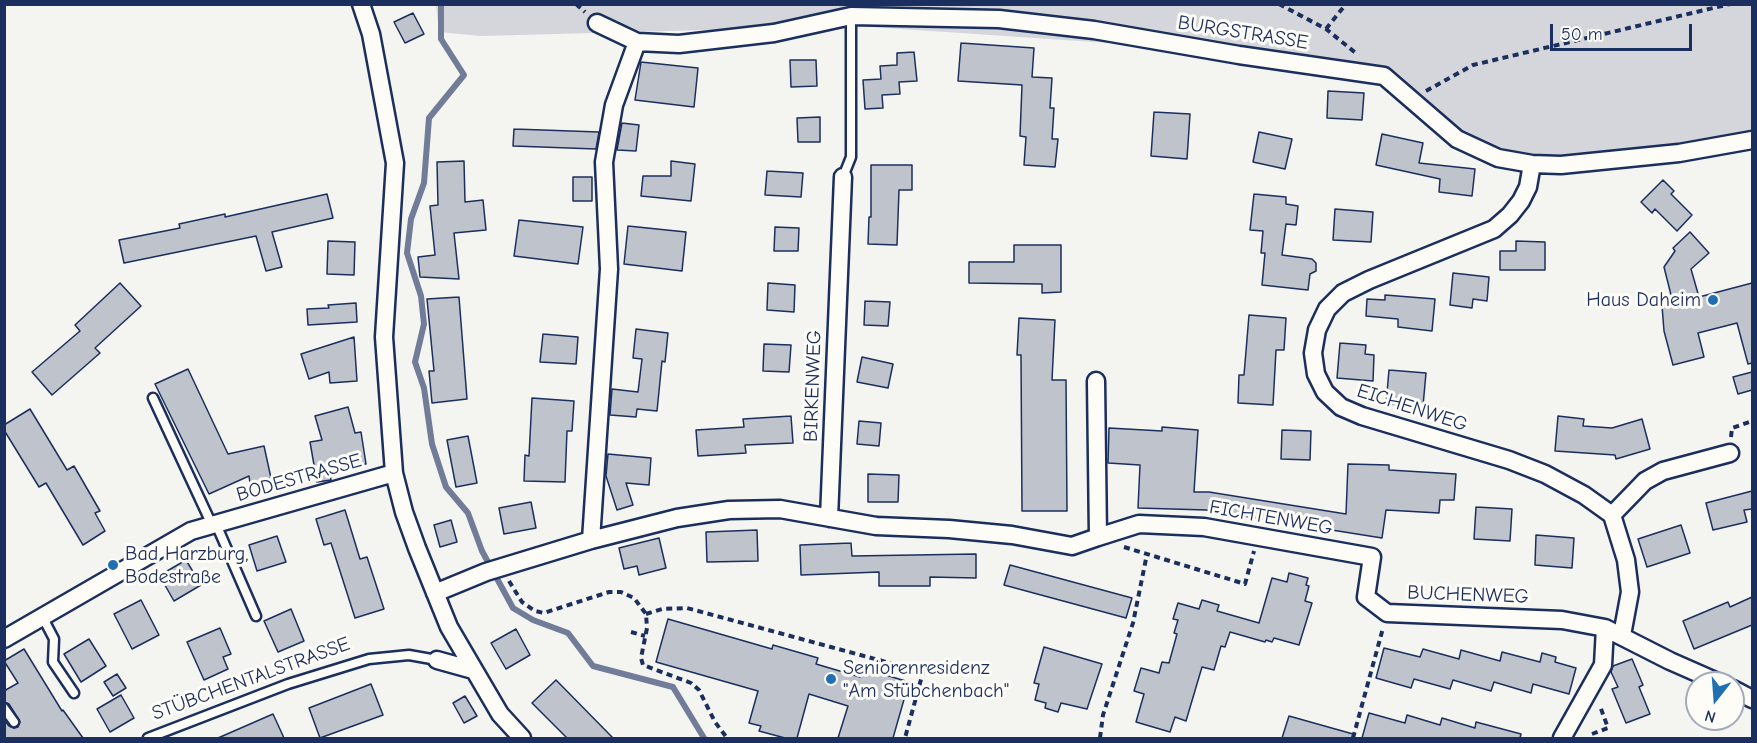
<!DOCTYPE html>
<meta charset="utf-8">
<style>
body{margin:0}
#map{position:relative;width:1757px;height:743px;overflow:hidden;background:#f4f4f1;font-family:"Comic Neue",sans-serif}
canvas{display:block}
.frame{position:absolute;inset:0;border:6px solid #1b2f5e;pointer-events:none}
.north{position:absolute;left:1685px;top:671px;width:60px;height:60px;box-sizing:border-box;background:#fdfcf7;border:2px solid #a3aaba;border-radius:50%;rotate:197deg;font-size:16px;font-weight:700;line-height:24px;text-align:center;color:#1b2f5e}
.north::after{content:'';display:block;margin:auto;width:21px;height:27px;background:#1f6fb2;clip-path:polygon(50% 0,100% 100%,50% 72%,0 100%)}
.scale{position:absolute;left:1550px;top:24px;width:142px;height:27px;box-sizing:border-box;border:3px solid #1b2f5e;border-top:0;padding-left:8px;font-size:18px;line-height:21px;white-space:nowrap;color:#1b2f5e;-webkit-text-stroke:4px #fdfcf7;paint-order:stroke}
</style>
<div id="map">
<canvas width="1757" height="743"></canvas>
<div class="frame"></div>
<div class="north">N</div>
<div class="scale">50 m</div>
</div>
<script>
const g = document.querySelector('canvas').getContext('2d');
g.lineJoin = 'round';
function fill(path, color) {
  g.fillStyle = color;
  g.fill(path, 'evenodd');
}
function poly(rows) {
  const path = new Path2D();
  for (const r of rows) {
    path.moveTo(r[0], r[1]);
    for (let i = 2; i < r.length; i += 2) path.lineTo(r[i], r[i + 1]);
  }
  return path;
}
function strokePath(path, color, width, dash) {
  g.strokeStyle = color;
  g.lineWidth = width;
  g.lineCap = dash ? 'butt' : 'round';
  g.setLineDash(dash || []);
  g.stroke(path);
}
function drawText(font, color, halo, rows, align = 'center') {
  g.font = font + ' "Comic Neue",sans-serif';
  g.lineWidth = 6;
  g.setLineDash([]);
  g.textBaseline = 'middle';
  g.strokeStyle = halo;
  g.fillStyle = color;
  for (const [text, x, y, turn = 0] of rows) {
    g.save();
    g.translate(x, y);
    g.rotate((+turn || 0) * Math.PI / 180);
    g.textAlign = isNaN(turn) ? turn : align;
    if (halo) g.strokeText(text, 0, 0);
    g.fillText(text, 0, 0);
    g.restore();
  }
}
fill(poly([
 [436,5,1752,5,1752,130,1577,160,1512,153,1462,132,1396,73,1382,68,1301,56,857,26,481,36,439,32]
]), '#d4d6db');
strokePath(poly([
 [441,4,441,39,464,75,429,118,424,183,411,219,407,253,421,296,424,324,415,362,424,388,432,444,446,487,468,513,482,551,513,608,533,620,568,633,593,666,673,687,704,738]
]), '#717c98', 6);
const building = poly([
 [413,13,424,34,405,43,394,22,413,13],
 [961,43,1034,48,1032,77,1052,78,1050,108,1054,108,1052,139,1058,139,1055,167,1024,165,1026,137,1020,136,1022,85,958,81,961,43],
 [914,52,917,81,899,82,900,94,882,95,883,108,865,109,863,80,881,79,880,66,897,65,897,53,914,52],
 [790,60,816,60,817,86,791,87,790,60],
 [641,62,698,68,694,107,635,100,641,62],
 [1328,91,1364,93,1362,120,1327,118,1328,91],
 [1154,112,1190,114,1187,159,1151,156,1154,112],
 [820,117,820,142,798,142,797,118,820,117],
 [622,123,639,125,636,151,617,150,622,123],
 [514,129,599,132,596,149,513,146,514,129],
 [1259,132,1292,139,1285,169,1253,162,1259,132],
 [1382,134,1423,143,1419,163,1475,169,1472,196,1439,192,1440,179,1376,165,1382,134],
 [464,161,465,202,483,200,486,230,454,233,459,279,420,277,418,257,435,255,430,206,438,205,437,162,464,161],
 [671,161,695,164,691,201,641,196,643,176,671,176,671,161],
 [871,165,912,165,912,190,899,190,897,245,868,244,869,217,871,217,871,165],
 [767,171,803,173,801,197,765,195,767,171],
 [573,177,592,177,592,201,573,201,573,177],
 [1663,180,1674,191,1671,194,1692,215,1677,231,1655,209,1652,213,1641,202,1663,180],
 [327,194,333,218,272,232,282,267,266,271,256,236,124,263,119,240,180,228,179,224,225,214,225,217,327,194],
 [1254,194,1286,197,1286,204,1298,206,1296,225,1286,224,1282,255,1312,259,1316,263,1316,271,1310,274,1308,290,1262,285,1265,253,1261,253,1263,231,1250,230,1254,194],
 [1335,209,1373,212,1371,242,1333,240,1335,209],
 [519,220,583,227,578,264,514,256,519,220],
 [628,226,686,232,682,271,624,264,628,226],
 [775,227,799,228,798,251,774,251,775,227],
 [1690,232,1709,253,1691,269,1699,297,1752,283,1752,363,1748,364,1737,323,1698,333,1704,357,1673,365,1664,331,1662,306,1673,303,1664,267,1675,251,1673,248,1690,232],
 [328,241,355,242,354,275,327,274,328,241],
 [1516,241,1545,242,1545,270,1500,270,1500,251,1516,251,1516,241],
 [1014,245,1061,245,1061,292,1042,293,1042,284,969,283,969,262,1014,262,1014,245],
 [1453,273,1489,277,1487,301,1473,299,1472,308,1450,305,1453,273],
 [120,283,141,306,95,348,100,353,52,395,32,372,80,331,75,325,120,283],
 [768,283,795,285,794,312,767,310,768,283],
 [1385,295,1435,299,1432,331,1398,327,1398,319,1366,316,1367,299,1385,300,1385,295],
 [459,297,467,399,432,403,429,371,434,371,427,299,459,297],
 [865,301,890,302,888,326,864,325,865,301],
 [356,303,357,322,308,325,307,309,329,308,328,305,356,303],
 [1249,315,1286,318,1284,350,1276,350,1273,405,1238,403,1239,375,1244,375,1249,315],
 [1019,318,1055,320,1052,380,1066,380,1067,511,1022,511,1021,355,1017,355,1019,318],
 [636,329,668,333,665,362,662,361,657,411,637,409,636,417,610,415,612,389,638,392,642,359,633,358,636,329],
 [543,334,578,337,576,364,540,362,543,334],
 [354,337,357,381,330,383,329,372,309,379,301,354,354,337],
 [1340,343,1366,345,1365,354,1374,355,1373,381,1337,378,1340,343],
 [764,344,791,345,789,372,763,371,764,344],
 [862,357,893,364,888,388,857,382,862,357],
 [188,369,228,454,264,446,271,478,250,483,249,476,209,494,155,384,188,369],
 [1389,370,1426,373,1423,406,1386,404,1389,370],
 [1752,372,1752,390,1738,394,1733,377,1752,372],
 [532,398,574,401,572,431,567,431,565,482,524,481,525,455,529,456,532,398],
 [348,407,355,433,361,432,366,464,329,470,331,480,317,482,310,442,322,440,315,416,348,407],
 [30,409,67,470,74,466,100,511,95,513,105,531,83,545,46,483,39,487,4,430,4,425,30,409],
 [791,416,793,443,745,445,746,453,698,456,696,430,744,427,743,419,791,416],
 [1558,416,1584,419,1583,426,1612,428,1642,419,1650,449,1616,459,1615,455,1555,451,1558,416],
 [859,421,881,423,879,446,857,444,859,421],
 [1162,427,1198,430,1194,492,1209,492,1346,514,1348,464,1389,465,1389,470,1456,474,1454,500,1440,500,1439,513,1386,510,1382,538,1206,510,1138,508,1140,465,1108,463,1109,428,1162,431,1162,427],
 [1282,430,1311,431,1310,460,1281,459,1282,430],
 [468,436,477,483,456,487,447,440,468,436],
 [608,454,651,458,649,485,626,483,633,505,617,510,606,476,608,454],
 [868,474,899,475,898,502,868,502,868,474],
 [1752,491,1752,509,1744,510,1747,522,1713,530,1706,503,1752,491],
 [531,502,536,528,504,534,499,508,531,502],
 [1476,507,1512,509,1510,541,1474,539,1476,507],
 [345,510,360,559,367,557,384,609,355,618,331,543,324,545,316,519,345,510],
 [451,520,457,542,440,547,434,525,451,520],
 [1681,525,1690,553,1647,567,1638,539,1681,525],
 [757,530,758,561,707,562,706,532,757,530],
 [1536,535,1574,538,1572,568,1535,565,1536,535],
 [277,536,286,562,257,571,249,545,277,536],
 [659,538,666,568,639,575,637,566,624,569,619,548,659,538],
 [851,543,852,556,976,554,976,578,930,577,930,586,879,586,879,572,801,575,800,545,851,543],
 [186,560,201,585,174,601,162,580,162,574,186,560],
 [1010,565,1132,598,1126,618,1004,585,1010,565],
 [1289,573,1308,578,1306,585,1309,586,1305,601,1312,603,1299,645,1274,638,1272,642,1266,640,1265,642,1230,632,1225,647,1221,646,1214,670,1202,667,1186,721,1175,717,1170,732,1136,722,1144,694,1134,691,1141,668,1159,673,1162,662,1169,663,1177,634,1174,633,1178,620,1173,619,1178,603,1199,609,1202,600,1219,605,1217,611,1259,623,1272,578,1287,582,1289,573],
 [1752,597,1752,625,1694,649,1683,621,1728,602,1730,607,1752,597],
 [141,600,159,635,132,649,114,614,141,600],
 [291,609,304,641,278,652,264,621,291,609],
 [668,619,772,649,773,645,818,658,816,664,860,677,862,668,909,682,893,738,838,738,848,706,809,694,797,738,785,738,759,731,761,726,749,723,758,691,656,662,668,619],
 [220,628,231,654,223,657,228,669,204,680,187,642,220,628],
 [516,629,530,655,506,669,491,643,516,629],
 [89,639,106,666,81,682,64,654,89,639],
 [1044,647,1102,664,1087,709,1061,703,1058,712,1045,708,1046,703,1035,700,1039,684,1034,683,1044,647],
 [1384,648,1420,657,1423,649,1459,659,1461,650,1500,661,1502,652,1540,662,1542,653,1556,657,1555,662,1576,668,1569,694,1533,684,1531,693,1494,682,1491,691,1453,680,1450,689,1414,679,1411,688,1376,678,1384,648],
 [24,649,62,711,63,710,83,738,4,738,4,720,9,726,14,728,18,727,20,722,9,704,4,702,4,691,18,683,4,661,24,649],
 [1632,659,1643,685,1639,687,1650,714,1626,723,1612,689,1618,687,1611,672,1613,666,1632,659],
 [117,674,126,688,113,696,104,682,117,674],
 [556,680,613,738,567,738,532,703,556,680],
 [371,684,383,715,320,738,309,708,371,684],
 [121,695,134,718,110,732,97,709,121,695],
 [465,696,477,716,464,723,453,703,465,696],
 [1369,713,1405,723,1407,715,1440,725,1442,718,1475,728,1476,722,1521,734,1520,738,1362,738,1369,713],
 [273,714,284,738,218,738,273,714],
 [1289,716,1353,734,1352,738,1282,738,1289,716]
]);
fill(building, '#bfc3cc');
strokePath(building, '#1b2f5e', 1.5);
const lane = poly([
 [843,177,851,157,851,16],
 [153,398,212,525],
 [216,524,256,616],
 [42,616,54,639,53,662,74,693],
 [4,708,14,722],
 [148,738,288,684,369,659,409,655,437,660]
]);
const street = poly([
 [361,4,371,34,395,163,384,337,394,473,404,512,417,548,449,627,500,714,522,738],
 [597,23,637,42,679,44,774,33,851,16,999,19,1094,30,1239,55,1384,76,1457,139,1498,158,1532,164,1561,165,1679,153,1752,140],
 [1532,164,1528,187,1521,201,1510,215,1494,229,1369,280,1343,293,1327,309,1317,330,1313,353,1316,374,1325,392,1341,407,1362,416,1509,460,1545,474,1584,495,1612,515,1626,560,1630,592,1622,635],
 [1612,515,1645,481,1663,471,1730,453],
 [829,518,843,177],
 [1098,537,1139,524,1204,527,1372,557,1366,597,1387,613,1562,620,1605,628,1670,661,1720,683],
 [591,540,609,269,604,162,614,105,637,42],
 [435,593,486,572,591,540,677,518,729,510,780,509,876,526,949,529,1012,535,1072,546,1098,537,1096,381],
 [4,639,191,531,394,473],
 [437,660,473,670],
 [1733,689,1752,699],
 [1562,738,1603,665,1605,628]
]);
strokePath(lane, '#1b2f5e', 13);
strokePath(street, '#1b2f5e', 21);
strokePath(poly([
 [576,4,585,12],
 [1279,4,1326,29,1357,54],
 [1326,29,1346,4],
 [1426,91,1473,65,1730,4],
 [1731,437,1732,428,1752,421],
 [1124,547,1245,584,1254,551],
 [509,581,522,602,535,611,544,613,556,609,609,592,621,592,634,598,646,614,647,628,641,658,643,665,691,683,699,690,715,722,727,738],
 [646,614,662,609,687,608,923,672,905,738],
 [631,632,645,636],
 [1592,734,1608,728,1600,706],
 [1100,738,1103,715,1133,623,1147,554],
 [1353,738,1383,628]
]), '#1b2f5e', 4, [6, 4.5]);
strokePath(lane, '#fdfcf7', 8);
strokePath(street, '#fdfcf7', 16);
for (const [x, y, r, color] of [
 [1713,300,6,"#1f6fb2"],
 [113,565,6,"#1f6fb2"],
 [831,679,6,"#1f6fb2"]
]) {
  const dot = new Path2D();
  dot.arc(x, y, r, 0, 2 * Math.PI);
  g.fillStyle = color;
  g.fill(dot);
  strokePath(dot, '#fdfcf7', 2);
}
drawText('20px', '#1b2f5e', '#fdfcf7', [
 ["BURGSTRASSE",1243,33,9],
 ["BIRKENWEG",813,386,-88],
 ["EICHENWEG",1412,408,18],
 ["BODESTRASSE",299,478,-16],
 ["FICHTENWEG",1271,518,10],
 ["BUCHENWEG",1468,595,2],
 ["STÜBCHENTALSTRASSE",251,679,-20]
]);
drawText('20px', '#1b2f5e', '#fdfcf7', [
 ["Haus Daheim",1701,300,"right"],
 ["Bad Harzburg,",125,554],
 ["Bodestraße",125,577],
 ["Seniorenresidenz",843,668],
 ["\"Am Stübchenbach\"",843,691]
], 'left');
</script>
